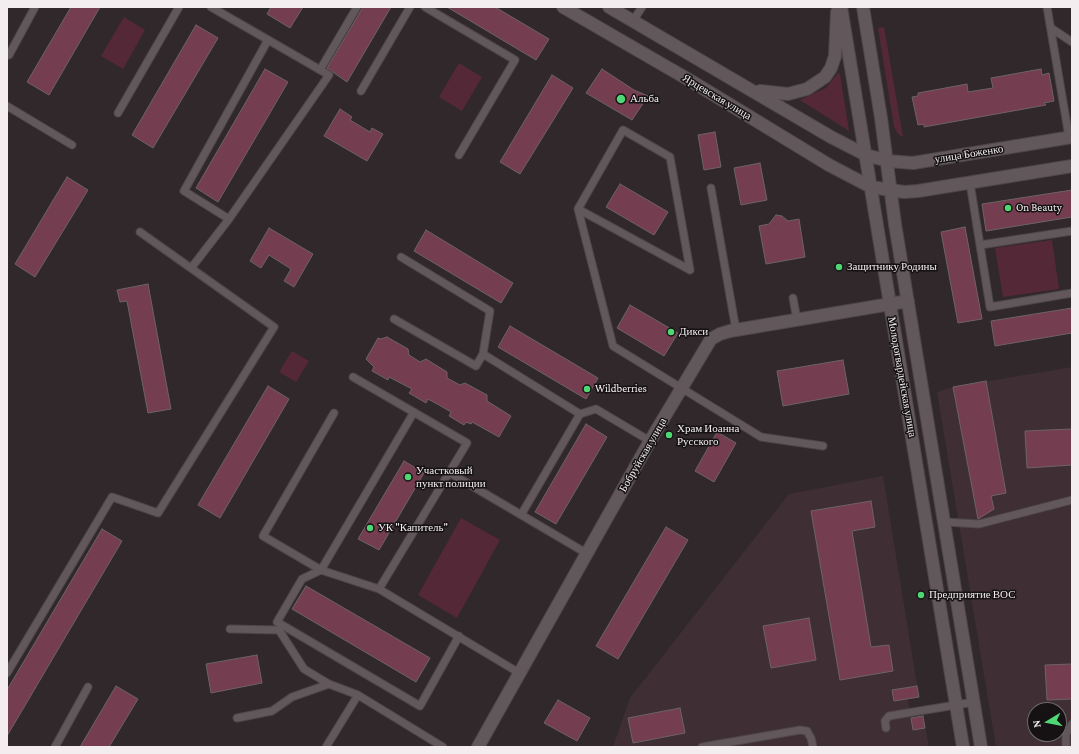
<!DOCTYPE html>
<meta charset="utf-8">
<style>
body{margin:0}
#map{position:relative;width:1079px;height:754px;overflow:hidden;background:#31282b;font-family:"Crimson Pro",serif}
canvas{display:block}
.frame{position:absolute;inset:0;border:8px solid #f3edef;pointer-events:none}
.north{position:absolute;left:1027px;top:702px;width:40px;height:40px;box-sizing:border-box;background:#161213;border:1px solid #6e6a6b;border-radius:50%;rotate:260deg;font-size:11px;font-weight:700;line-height:16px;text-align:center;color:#f3edef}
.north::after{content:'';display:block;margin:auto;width:14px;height:18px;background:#4fd675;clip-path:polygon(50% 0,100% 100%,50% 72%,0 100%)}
</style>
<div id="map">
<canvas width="1079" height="754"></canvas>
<div class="frame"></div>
<div class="north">N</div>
</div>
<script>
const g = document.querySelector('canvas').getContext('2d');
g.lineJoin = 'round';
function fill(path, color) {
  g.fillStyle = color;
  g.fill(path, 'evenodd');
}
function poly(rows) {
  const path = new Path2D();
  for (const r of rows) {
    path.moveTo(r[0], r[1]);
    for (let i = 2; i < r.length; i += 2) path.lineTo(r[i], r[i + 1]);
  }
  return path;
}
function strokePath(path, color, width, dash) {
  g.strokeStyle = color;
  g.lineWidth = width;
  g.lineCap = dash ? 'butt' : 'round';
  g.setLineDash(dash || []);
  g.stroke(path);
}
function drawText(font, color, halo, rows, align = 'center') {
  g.font = font + ' "Crimson Pro",serif';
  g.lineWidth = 3;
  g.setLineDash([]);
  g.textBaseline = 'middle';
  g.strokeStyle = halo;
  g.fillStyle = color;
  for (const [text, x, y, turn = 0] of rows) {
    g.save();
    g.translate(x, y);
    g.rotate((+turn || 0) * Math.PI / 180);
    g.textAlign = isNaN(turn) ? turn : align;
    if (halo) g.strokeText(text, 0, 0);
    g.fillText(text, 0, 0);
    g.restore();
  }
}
fill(poly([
 [1072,367,1072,747,996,747,937,392,953,387],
 [1035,710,1059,710,1059,734,1035,734],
 [883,476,919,697,908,699,911,718,923,716,929,747,613,747,630,698,789,494]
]), '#3f2f34');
fill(poly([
 [124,17,145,30,123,69,101,56],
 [884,27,903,137,898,134,894,127,878,28],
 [459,63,482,77,462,111,439,97],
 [838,73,840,74,849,131,800,100,826,88],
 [1052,240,1059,289,1003,297,995,248],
 [292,351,309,361,296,382,279,372],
 [461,518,500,540,457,618,418,595]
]), '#552837');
const building = poly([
 [71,7,100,7,49,95,27,82,71,7],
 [271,7,303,7,290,28,267,14,271,7],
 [363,7,391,7,347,82,327,68,363,7],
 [447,7,495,7,549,39,536,60,447,7],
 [196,25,218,38,153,148,132,135,196,25],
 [265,69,288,82,218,202,196,188,265,69],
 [602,69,634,90,648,96,632,120,586,93,602,69],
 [1041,69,1042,75,1049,73,1054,101,1044,103,1046,105,924,127,924,124,918,125,912,97,918,96,918,93,967,84,968,92,993,88,991,78,1041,69],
 [552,75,573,88,520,174,500,162,552,75],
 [340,109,352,117,350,120,370,132,372,128,383,134,367,161,324,136,340,109],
 [715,132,721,167,704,170,698,135,715,132],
 [760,163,767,200,741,205,734,168,760,163],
 [67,177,88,190,35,277,15,264,67,177],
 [620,184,668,212,654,235,606,207,620,184],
 [1072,190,1072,217,986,231,982,204,1072,190],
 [776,215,782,216,788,221,799,219,805,257,766,264,759,226,769,224,776,215],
 [965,227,982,319,958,323,941,232,965,227],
 [269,228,313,254,294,287,284,281,291,269,269,255,261,268,250,261,269,228],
 [426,230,513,283,501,303,414,251,426,230],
 [148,284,171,409,148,413,127,301,120,302,117,290,148,284],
 [630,305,678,333,664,356,617,328,630,305],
 [1072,308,1072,333,995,346,991,321,1072,308],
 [510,326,598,378,586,399,498,347,510,326],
 [387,337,408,349,409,355,420,362,426,359,447,372,447,378,460,385,465,383,487,395,487,401,511,416,499,437,472,422,471,424,466,422,464,425,449,416,451,412,439,405,428,399,426,403,409,393,412,389,389,377,388,380,372,371,374,367,366,359,378,338,381,339,387,337],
 [843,360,849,394,783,406,777,371,843,360],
 [986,381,1006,493,991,496,994,509,978,519,953,387,986,381],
 [268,386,289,399,220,518,198,505,268,386],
 [586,424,607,437,556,524,535,512,586,424],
 [1072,429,1072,465,1027,468,1025,431,1072,429],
 [717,432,736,443,714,482,695,471,717,432],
 [404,461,424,473,379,550,358,539,404,461],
 [871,501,875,527,852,531,871,647,889,645,893,671,840,680,811,511,871,501],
 [666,527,688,540,618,659,596,646,666,527],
 [102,529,122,541,7,736,7,690,102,529],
 [306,586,430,658,416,682,292,609,306,586],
 [809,618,816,660,771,668,763,626,809,618],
 [257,655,262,683,211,693,206,664,257,655],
 [1072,664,1072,699,1047,700,1045,665,1072,664],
 [116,686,138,699,109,747,80,747,116,686],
 [917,686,919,697,894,701,892,690,917,686],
 [558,700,590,718,577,741,544,723,558,700],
 [680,708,685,733,633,743,628,718,680,708],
 [923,716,925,728,913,730,911,718,923,716]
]);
fill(building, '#753d50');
strokePath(building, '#6d6366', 1);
const lane = poly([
 [425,7,515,60,459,155],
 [1047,7,1069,137],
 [633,21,642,7],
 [1051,28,1072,42],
 [9,55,35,7],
 [320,70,357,7],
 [361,91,410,7],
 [7,106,72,145],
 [118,113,179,7],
 [970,183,990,307,1072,293],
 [711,188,736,330],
 [578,209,690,270],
 [229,219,184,191,268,40],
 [980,245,1072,231],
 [192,267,229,219,329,75,211,7],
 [690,270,670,157,623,130,578,209,613,346,761,437,823,446],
 [793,298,797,320],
 [394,319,476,366,483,354,490,311,401,257],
 [483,354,580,414,596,409,650,441],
 [353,377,467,443,379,589],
 [414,412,321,570,302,579,277,622,420,706,459,636],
 [334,413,263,536,321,570,379,589,521,674],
 [450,473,586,553],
 [521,515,580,414],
 [945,522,979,524,1072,500],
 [230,629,279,630,304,669,329,684,358,695,443,747],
 [7,673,112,497,158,513,274,327,140,232],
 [237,718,272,711,292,697,329,684],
 [886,728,885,721,889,716,974,702],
 [55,747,88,687],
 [326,747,358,695],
 [702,747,800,730,807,731,811,738,813,747],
 [1066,747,1066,734,1072,724]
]);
const secondary = poly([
 [563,7,691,81,829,165,871,187,904,192,918,191,1072,166],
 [609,7,831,137,866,155,888,161,913,163,1072,137],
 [841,7,963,747],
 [863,7,881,118,895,224,981,747],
 [760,91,788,94,807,89,825,77,831,68,835,56,837,12],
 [478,747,650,441,711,339,720,334,730,331,908,301]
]);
strokePath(lane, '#4d4648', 9);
strokePath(secondary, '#4d4648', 14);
strokePath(lane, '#62585b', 7);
strokePath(secondary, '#62585b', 12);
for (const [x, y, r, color] of [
 [621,99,5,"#4fd675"],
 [1008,208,4,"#4fd675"],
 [839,267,4,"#4fd675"],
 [671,332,4,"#4fd675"],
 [587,389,4,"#4fd675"],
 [669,435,4,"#4fd675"],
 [408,477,4,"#4fd675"],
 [370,528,4,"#4fd675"],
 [921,595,4,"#4fd675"]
]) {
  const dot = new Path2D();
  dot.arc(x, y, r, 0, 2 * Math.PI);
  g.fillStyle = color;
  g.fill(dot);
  strokePath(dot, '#161213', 1.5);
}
drawText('11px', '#f3edef', '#161213', [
 ["Ярцевская улица",717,97,31],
 ["улица Боженко",969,154,-9],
 ["Молодогвардейская улица",902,377,80],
 ["Бобруйская улица",643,455,-60]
]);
drawText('11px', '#f3edef', '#161213', [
 ["Альба",630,99],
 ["On Beauty",1016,208],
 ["Защитнику Родины",847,267],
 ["Дикси",679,332],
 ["Wildberries",595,389],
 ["Храм Иоанна",677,429],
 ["Русского",677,442],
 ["Участковый",416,471],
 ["пункт полиции",416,484],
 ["УК \"Капитель\"",378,528],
 ["Предприятие ВОС",929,595]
], 'left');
</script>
